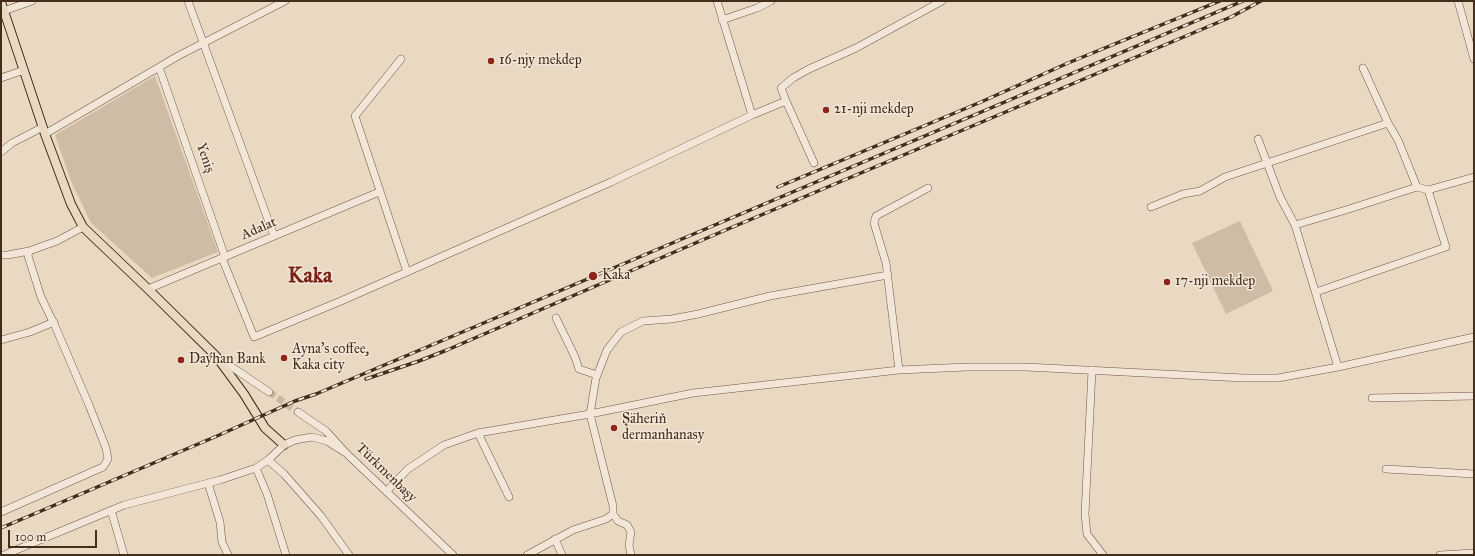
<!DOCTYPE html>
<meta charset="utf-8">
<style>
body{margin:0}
#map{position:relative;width:1475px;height:556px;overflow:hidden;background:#ead9c2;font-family:"IM FELL Great Primer",serif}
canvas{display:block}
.frame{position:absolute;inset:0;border:2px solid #432d1b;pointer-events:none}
.scale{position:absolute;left:8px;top:530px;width:89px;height:18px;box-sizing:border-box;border:2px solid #432d1b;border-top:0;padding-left:5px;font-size:12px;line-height:14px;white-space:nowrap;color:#432d1b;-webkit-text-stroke:3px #f1e6d7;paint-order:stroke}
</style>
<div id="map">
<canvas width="1475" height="556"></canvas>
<div class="frame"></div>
<div class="scale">100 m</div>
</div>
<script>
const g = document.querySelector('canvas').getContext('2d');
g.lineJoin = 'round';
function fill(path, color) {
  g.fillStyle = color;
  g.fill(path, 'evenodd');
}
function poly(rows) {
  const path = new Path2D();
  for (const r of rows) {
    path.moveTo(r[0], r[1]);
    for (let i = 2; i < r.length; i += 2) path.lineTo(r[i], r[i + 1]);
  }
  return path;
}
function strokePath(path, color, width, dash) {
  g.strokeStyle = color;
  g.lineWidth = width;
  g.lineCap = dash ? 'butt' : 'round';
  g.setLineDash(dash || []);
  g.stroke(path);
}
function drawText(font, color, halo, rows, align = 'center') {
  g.font = font + ' "IM FELL Great Primer",serif';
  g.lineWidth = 3;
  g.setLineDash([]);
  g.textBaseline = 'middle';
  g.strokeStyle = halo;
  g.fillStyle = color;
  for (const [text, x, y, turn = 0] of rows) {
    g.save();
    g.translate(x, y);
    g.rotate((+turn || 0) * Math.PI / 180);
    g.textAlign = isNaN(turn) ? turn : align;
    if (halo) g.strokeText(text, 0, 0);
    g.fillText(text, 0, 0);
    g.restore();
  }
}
fill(poly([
 [155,76,218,252,152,278,91,223,71,181,55,135],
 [1240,221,1273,291,1226,314,1192,243]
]), '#cebca6');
strokePath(poly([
 [269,392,298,412]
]), '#c9b7a1', 7, [7, 3.5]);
const minor = poly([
 [188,1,274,236],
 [717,1,752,115],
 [1458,1,1474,59],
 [1,12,32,1],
 [722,20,757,8,771,1],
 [401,59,355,116,407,272],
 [159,67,225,257],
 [1363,68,1388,123,1398,140,1417,187],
 [1,78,24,70],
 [786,101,781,88,793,78,809,69,856,48,942,1],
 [45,134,178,56,285,1],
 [1258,139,1280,197,1295,225,1338,367],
 [1,152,12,143,43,127],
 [1151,207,1183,194,1200,191,1225,177,1388,123],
 [1295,225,1349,209,1417,187,1428,190,1474,177],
 [1,255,8,255,29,251],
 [222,258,254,337,341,301,611,182,752,115,786,101,814,163],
 [148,289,379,192],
 [1316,292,1446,247,1428,190],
 [556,318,575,357,579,369,597,375],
 [1,340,30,332,54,322],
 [220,359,269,392],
 [899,370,886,263,874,223,876,216,928,188],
 [1092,370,1085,514,1087,534,1103,555],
 [1372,398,1474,396],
 [298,412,326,431,346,453,453,555],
 [478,433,509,497],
 [268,460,284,474,321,516,349,555],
 [256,468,267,494,286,555],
 [1386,469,1474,474],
 [208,483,220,522,222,542,228,555],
 [387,491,408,469,444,445,478,433,590,414,693,393,899,370,967,367,1026,367,1243,378,1278,378,1338,367,1474,337],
 [111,510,124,555],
 [1,512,103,467,108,459,106,448,89,405,55,326,41,297,28,256,29,251,57,241,83,227],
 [613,514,618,521,627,525,631,532,629,545,631,555],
 [555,539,562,555],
 [4,555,124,505,220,480,256,468,268,460,284,445,295,440,312,437,327,441,346,453],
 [527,555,573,530,606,519,613,514,613,506,590,414,596,378,607,350,621,332,643,321,672,319,698,314,770,296,888,275],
 [1440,555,1474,553]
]);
const major = poly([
 [1,2,45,134,71,204,83,227,148,289,216,356,244,394,265,428,284,445]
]);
strokePath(minor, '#6d5845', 8);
strokePath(major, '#432d1b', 10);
strokePath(minor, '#f1e6d7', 7);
strokePath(major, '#ead9c2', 8);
const rail = poly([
 [778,187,981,102,1068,63,1220,1],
 [366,379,419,361,447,350,728,229,1231,17,1261,1],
 [1,528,217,436,295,401,316,394,564,289,1243,1]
]);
strokePath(rail, '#432d1b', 3.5);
strokePath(rail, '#f1e6d7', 2, [6]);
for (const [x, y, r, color] of [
 [491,61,4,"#8f2418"],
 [826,110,4,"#8f2418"],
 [593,276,5,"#8f2418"],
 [1167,282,4,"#8f2418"],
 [284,358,4,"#8f2418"],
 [181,360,4,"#8f2418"],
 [614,428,4,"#8f2418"]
]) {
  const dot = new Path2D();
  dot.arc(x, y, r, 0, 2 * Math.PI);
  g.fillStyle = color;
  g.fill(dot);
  strokePath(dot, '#f1e6d7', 1.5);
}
drawText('14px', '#432d1b', '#f1e6d7', [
 ["16-njy mekdep",499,61],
 ["21-nji mekdep",834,110],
 ["Kaka",602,276],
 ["17-nji mekdep",1175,282],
 ["Ayna's coffee,",292,350],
 ["Kaka city",292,366],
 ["Daýhan Bank",189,360],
 ["Şäheriň",622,420],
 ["dermanhanasy",622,436]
], 'left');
drawText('14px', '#432d1b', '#f1e6d7', [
 ["Yeniş",205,158,71],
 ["Adalat",259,229,-23],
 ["Türkmenbaşy",386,473,44]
]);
drawText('bold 22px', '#7a1f14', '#f1e6d7', [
 ["Kaka",310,277]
]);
</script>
